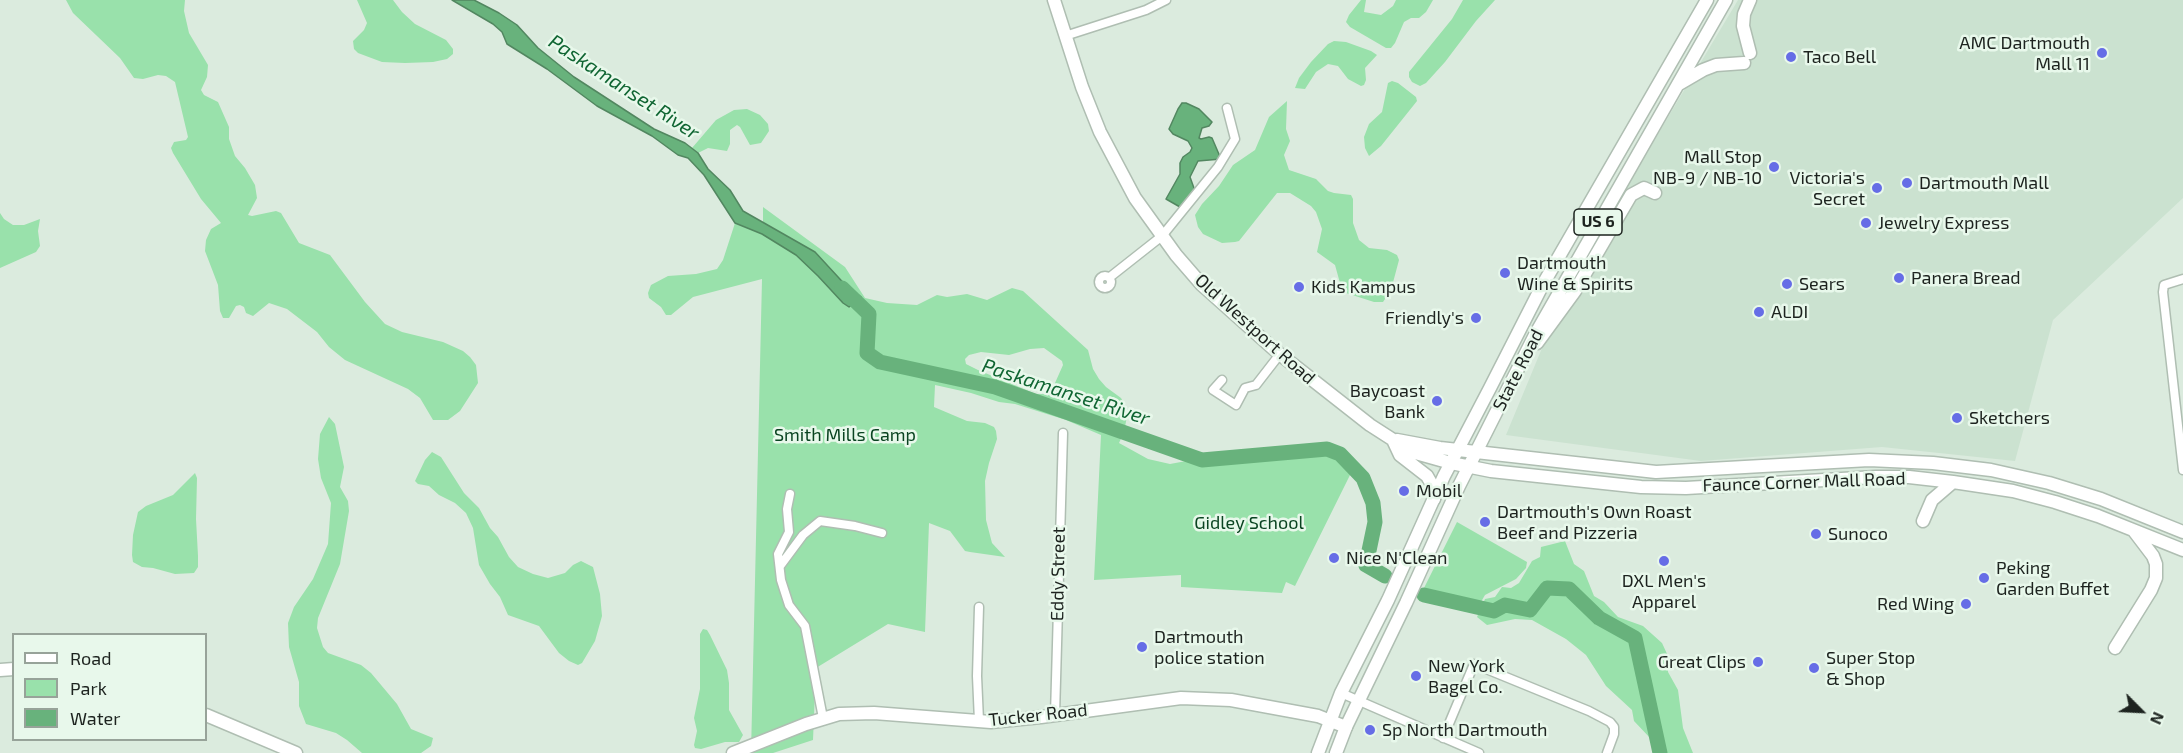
<!DOCTYPE html>
<style>
body{margin:0}
#map{position:relative;width:2183px;height:753px;overflow:hidden;background:#dbebde;font-family:"Exo 2",sans-serif}
canvas{display:block}
.legend{position:absolute;left:12px;top:633px;width:195px;height:108px;box-sizing:border-box;background:#e8f8eb;border:2px solid #97a399;margin:0;padding:8px 10px;list-style:none;font-size:18px;color:#1d231f}
.legend li{display:flex;align-items:center;gap:12px;height:30px}
.legend b{width:30px;border:2px solid #97a399}
.north{position:absolute;left:2111px;top:681px;width:60px;height:60px;-webkit-text-stroke:4px #e8f8eb;paint-order:stroke;rotate:114deg;font-size:16px;font-weight:700;line-height:24px;text-align:center;color:#1d231f}
.north::after{content:'';display:block;margin:auto;width:21px;height:27px;background:#1d231f;clip-path:polygon(50% 0,100% 100%,50% 72%,0 100%)}
</style>
<div id="map">
<canvas width="2183" height="753"></canvas>
<ul class="legend">
<li><b style="height:8px;background:#fff"></b>Road</li>
<li><b style="height:16px;background:#99e1ab"></b>Park</li>
<li><b style="height:16px;background:#68b27c"></b>Water</li>
</ul>
<div class="north">N</div>
</div>
<script>
const g = document.querySelector('canvas').getContext('2d');
g.lineJoin = 'round';
function fill(path, color) {
  g.fillStyle = color;
  g.fill(path, 'evenodd');
}
function poly(rows) {
  const path = new Path2D();
  for (const r of rows) {
    if (r.length === 3) {
      path.moveTo(r[0] + r[2], r[1]);
      path.arc(r[0], r[1], r[2], 0, 2 * Math.PI);
      continue;
    }
    path.moveTo(r[0], r[1]);
    for (let i = 2; i < r.length; i += 2) path.lineTo(r[i], r[i + 1]);
  }
  return path;
}
function strokePath(path, color, width, dash) {
  g.strokeStyle = color;
  g.lineWidth = width;
  g.lineCap = dash ? 'butt' : 'round';
  g.setLineDash(dash || []);
  g.stroke(path);
}
function drawText(font, color, halo, rows, align = 'center') {
  g.font = font + ' "Exo 2",sans-serif';
  g.lineWidth = 5;
  g.setLineDash([]);
  g.textBaseline = 'middle';
  g.strokeStyle = halo;
  g.fillStyle = color;
  for (const [text, x, y, turn = 0] of rows) {
    g.save();
    g.translate(x, y);
    g.rotate((+turn || 0) * Math.PI / 180);
    g.textAlign = isNaN(turn) ? turn : align;
    if (halo) g.strokeText(text, 0, 0);
    g.fillText(text, 0, 0);
    g.restore();
  }
}
fill(poly([
 [1738,0,2183,0,2183,198,2053,320,2015,461,1882,447,1701,461,1506,435,1569,283]
]), '#cbe2d0');
fill(poly([
 [66,0,185,0,184,11,189,33,208,65,207,77,201,90,204,95,218,102,229,127,229,139,235,156,245,168,255,185,257,198,248,215,252,216,276,211,281,213,299,243,330,255,365,302,385,324,402,332,443,342,463,351,470,357,476,365,478,383,460,411,448,420,433,420,420,398,408,389,345,360,329,347,317,332,287,309,269,303,253,316,246,313,244,307,240,305,236,306,229,318,223,318,220,311,218,285,205,251,206,240,211,229,221,223,201,199,173,153,171,148,174,142,186,140,188,137,175,82,166,76,158,75,143,79,134,78,120,58,73,13],
 [357,0,393,0,402,12,415,24,446,40,453,49,453,54,447,59,433,62,405,63,382,62,358,53,354,49,353,41,364,30,367,23],
 [1361,0,1366,0,1364,12,1381,15,1393,6,1396,0,1433,0,1426,12,1419,18,1411,18,1404,22,1395,43,1391,48,1386,48,1350,27,1346,22,1349,15],
 [1463,0,1495,0,1476,21,1445,62,1426,83,1420,86,1412,82,1409,77,1409,72,1452,19],
 [1334,41,1346,42,1371,51,1377,55,1365,68,1366,80,1364,85,1361,86,1348,79,1338,66,1328,64,1316,72,1305,89,1295,88,1299,78,1311,62,1328,44],
 [1392,81,1398,83,1416,97,1417,101,1381,146,1369,156,1365,148,1364,137,1369,124,1382,112,1388,83],
 [1287,101,1286,129,1290,141,1284,155,1289,170,1316,179,1328,191,1334,193,1351,195,1353,199,1353,223,1359,240,1369,248,1387,250,1397,255,1399,260,1391,290,1383,302,1374,302,1346,293,1340,283,1335,265,1317,252,1322,229,1316,212,1311,206,1290,193,1277,193,1239,241,1235,242,1222,243,1203,234,1198,227,1195,215,1202,204,1219,186,1233,165,1255,150,1269,117],
 [747,109,760,115,768,124,769,131,761,143,750,145,740,127,737,125,730,130,730,144,727,151,708,148,698,153,692,148,716,120,734,110],
 [763,207,845,267,865,298,887,303,917,305,937,295,947,297,967,294,987,300,1012,288,1023,291,1088,350,1093,369,1099,379,1106,387,1121,398,1128,411,1124,432,1119,443,1148,459,1170,464,1208,457,1331,455,1338,457,1351,473,1295,586,1286,582,1282,593,1181,587,1181,575,1094,580,1101,435,1066,420,1015,404,999,402,971,393,935,385,934,407,967,421,985,423,994,427,996,431,997,439,989,463,985,481,986,520,992,543,1005,557,970,552,965,551,950,531,929,523,925,632,888,624,816,668,813,740,773,753,751,753,762,279,693,297,671,315,666,315,661,307,649,298,648,293,651,285,668,276,696,274,717,269,723,260,735,223,763,234],
 [1044,348,1062,361,1063,365,1051,392,1045,394,1036,394,978,370,966,364,965,359,969,355,981,352,1009,355,1030,349],
 [0,213,4,219,13,225,24,225,40,219,38,231,40,246,36,252,0,268],
 [329,417,335,424,344,467,340,487,348,501,349,511,340,564,318,618,317,628,323,647,328,653,361,665,371,673,397,704,411,729,433,738,431,746,421,753,362,753,347,740,336,733,306,724,299,706,299,682,289,647,288,623,294,607,313,579,328,544,331,503,321,478,318,459,320,434],
 [432,452,441,457,464,493,479,508,490,528,498,537,509,557,518,567,533,574,548,578,565,573,573,565,581,561,593,567,600,594,602,616,595,641,582,663,578,665,569,661,559,653,539,626,508,615,500,597,490,584,479,565,473,528,466,513,455,503,439,495,429,486,418,484,415,481,425,460],
 [195,473,197,478,196,519,198,556,198,567,194,573,175,574,153,568,142,567,133,562,132,555,133,535,138,512,146,506,173,495],
 [1457,522,1527,562,1526,568,1516,579,1485,595,1478,607,1473,602,1423,590],
 [1565,541,1574,564,1584,571,1594,596,1604,602,1618,617,1643,626,1662,643,1668,656,1668,672,1678,690,1683,728,1693,753,1653,753,1653,744,1651,739,1634,721,1632,710,1606,686,1586,655,1566,639,1532,620,1515,619,1487,625,1477,617,1485,599,1495,597,1502,587,1511,588,1519,583,1532,561,1540,557,1541,547],
 [703,629,707,630,710,635,727,670,729,683,729,710,743,735,739,742,725,742,701,749,695,748,694,745,697,731,694,718,700,689,700,634]
]), '#99e1ab');
const water = poly([
 [452,0,474,0,499,13,517,25,538,48,574,77,654,129,685,143,698,153,708,169,730,190,743,211,815,252,850,290,861,297,849,307,843,303,818,276,796,255,762,234,735,223,704,175,688,158,678,155,652,136,597,106,547,69,507,44,502,32,493,24,452,0],
 [1182,103,1186,103,1199,109,1212,122,1209,126,1202,128,1199,138,1201,139,1209,137,1212,138,1221,159,1198,161,1190,177,1195,191,1187,204,1180,207,1166,199,1180,174,1180,163,1183,157,1190,152,1192,148,1188,141,1173,134,1169,129,1178,109,1182,103]
]);
fill(water, '#68b27c');
strokePath(water, '#528760', 1.5);
strokePath(poly([
 [842,288,869,314,867,353,880,362,995,387,1202,460,1327,449,1340,454,1363,478,1373,503,1375,522,1366,565,1385,576],
 [1424,595,1494,611,1505,605,1530,610,1547,588,1569,589,1599,618,1635,638,1660,753]
]), '#68b27c', 15);
const minor = poly([
 [1065,36,1146,10,1166,0],
 [1105,282,6],
 [1110,277,1162,236,1218,167,1235,139,1227,108],
 [2183,279,2164,285,2163,292,2183,470],
 [1222,380,1213,390,1236,405,1245,388,1256,385,1280,354],
 [790,494,787,509,789,532,778,554,781,580,789,605,805,626,823,718],
 [780,566,803,535,820,521,855,526,882,533],
 [1341,693,1479,753],
 [1055,715,1063,433],
 [979,721,977,676,979,607],
 [1443,738,1474,664,1589,711,1610,722,1614,727,1614,734,1607,753]
]);
const secondary = poly([
 [1054,0,1082,87,1100,132,1135,198,1176,255,1202,285,1277,352,1370,425,1412,452,1451,463,1491,471,1641,487,1686,488,1876,477,1909,477,1953,482,2013,491,2055,502,2098,516,2183,550],
 [1393,440,1400,455,1427,476,1431,483,1434,499],
 [1397,440,1440,448,1656,472,1869,460,1933,463,1991,470,2049,483,2101,499,2183,532],
 [1923,521,1932,500,1953,482],
 [2115,648,2151,590,2156,578,2156,564,2153,556,2134,531],
 [0,670,14,669],
 [206,715,296,753],
 [733,753,806,724,839,714,874,713,991,722,1041,717,1181,698,1231,700,1318,716,1346,727]
]);
const primary = poly([
 [1750,53,1743,26,1744,14,1750,0],
 [1679,84,1703,70,1716,65,1744,63],
 [1537,343,1575,291,1631,195,1644,188,1655,193],
 [1318,753,1341,693,1388,600,1444,476,1490,388,1542,286,1707,0],
 [1336,753,1346,727,1406,603,1459,486,1535,335,1726,0]
]);
strokePath(minor, '#afbeb2', 11);
strokePath(secondary, '#afbeb2', 15);
strokePath(primary, '#afbeb2', 15);
strokePath(minor, '#fff', 8);
strokePath(secondary, '#fff', 12);
strokePath(primary, '#fff', 12);
for (const [x, y, r, color] of [
 [2102,53,6,"#666de6"],
 [1791,57,6,"#666de6"],
 [1774,167,6,"#666de6"],
 [1907,183,6,"#666de6"],
 [1877,188,6,"#666de6"],
 [1866,223,6,"#666de6"],
 [1505,273,6,"#666de6"],
 [1899,278,6,"#666de6"],
 [1787,284,6,"#666de6"],
 [1299,287,6,"#666de6"],
 [1759,312,6,"#666de6"],
 [1476,318,6,"#666de6"],
 [1437,401,6,"#666de6"],
 [1957,418,6,"#666de6"],
 [1404,491,6,"#666de6"],
 [1485,522,6,"#666de6"],
 [1816,534,6,"#666de6"],
 [1334,558,6,"#666de6"],
 [1664,561,6,"#666de6"],
 [1984,578,6,"#666de6"],
 [1966,604,6,"#666de6"],
 [1142,647,6,"#666de6"],
 [1758,662,6,"#666de6"],
 [1814,668,6,"#666de6"],
 [1416,676,6,"#666de6"],
 [1370,730,6,"#666de6"]
]) {
  const dot = new Path2D();
  dot.arc(x, y, r, 0, 2 * Math.PI);
  g.fillStyle = color;
  g.fill(dot);
  strokePath(dot, '#e8f8eb', 2);
}
for (const [x, y, w] of [
 [1598,222,48]
]) {
  const box = new Path2D();
  box.roundRect(x - w / 2, y - 13, w, 26, 4.5);
  g.fillStyle = '#e8f8eb';
  g.fill(box);
  strokePath(box, '#1d231f', 1.5);
}
drawText('bold 16px', '#1d231f', null, [
 ["US 6",1598,222]
]);
drawText('18px', '#1d231f', '#e8f8eb', [
 ["AMC Dartmouth",2090,43,"right"],
 ["Mall 11",2090,64,"right"],
 ["Taco Bell",1803,57],
 ["Mall Stop",1762,157,"right"],
 ["NB-9 / NB-10",1762,178,"right"],
 ["Victoria's",1865,178,"right"],
 ["Secret",1865,199,"right"],
 ["Dartmouth Mall",1919,183],
 ["Jewelry Express",1878,223],
 ["Dartmouth",1517,263],
 ["Wine & Spirits",1517,284],
 ["Panera Bread",1911,278],
 ["Sears",1799,284],
 ["Kids Kampus",1311,287],
 ["ALDI",1771,312],
 ["Friendly's",1464,318,"right"],
 ["Baycoast",1425,391,"right"],
 ["Bank",1425,412,"right"],
 ["Sketchers",1969,418],
 ["Mobil",1416,491],
 ["Dartmouth's Own Roast",1497,512],
 ["Beef and Pizzeria",1497,533],
 ["Sunoco",1828,534],
 ["Nice N'Clean",1346,558],
 ["Peking",1996,568],
 ["Garden Buffet",1996,589],
 ["DXL Men's",1664,581,"center"],
 ["Apparel",1664,602,"center"],
 ["Red Wing",1954,604,"right"],
 ["Dartmouth",1154,637],
 ["police station",1154,658],
 ["Super Stop",1826,658],
 ["& Shop",1826,679],
 ["Great Clips",1746,662,"right"],
 ["New York",1428,666],
 ["Bagel Co.",1428,687],
 ["Sp North Dartmouth",1382,730]
], 'left');
drawText('18px', '#1d231f', '#e8f8eb', [
 ["Old Westport Road",1255,329,42],
 ["State Road",1518,370,-63],
 ["Faunce Corner Mall Road",1804,482,-2],
 ["Eddy Street",1058,574,-89],
 ["Tucker Road",1038,715,-6]
]);
drawText('18px', '#0a4421', '#e8f8eb', [
 ["Smith Mills Camp",845,435],
 ["Gidley School",1249,523]
]);
drawText('italic 20px', '#0f6532', '#e8f8eb', [
 ["Paskamanset River",624,87,33],
 ["Paskamanset River",1066,392,18]
]);
</script>
